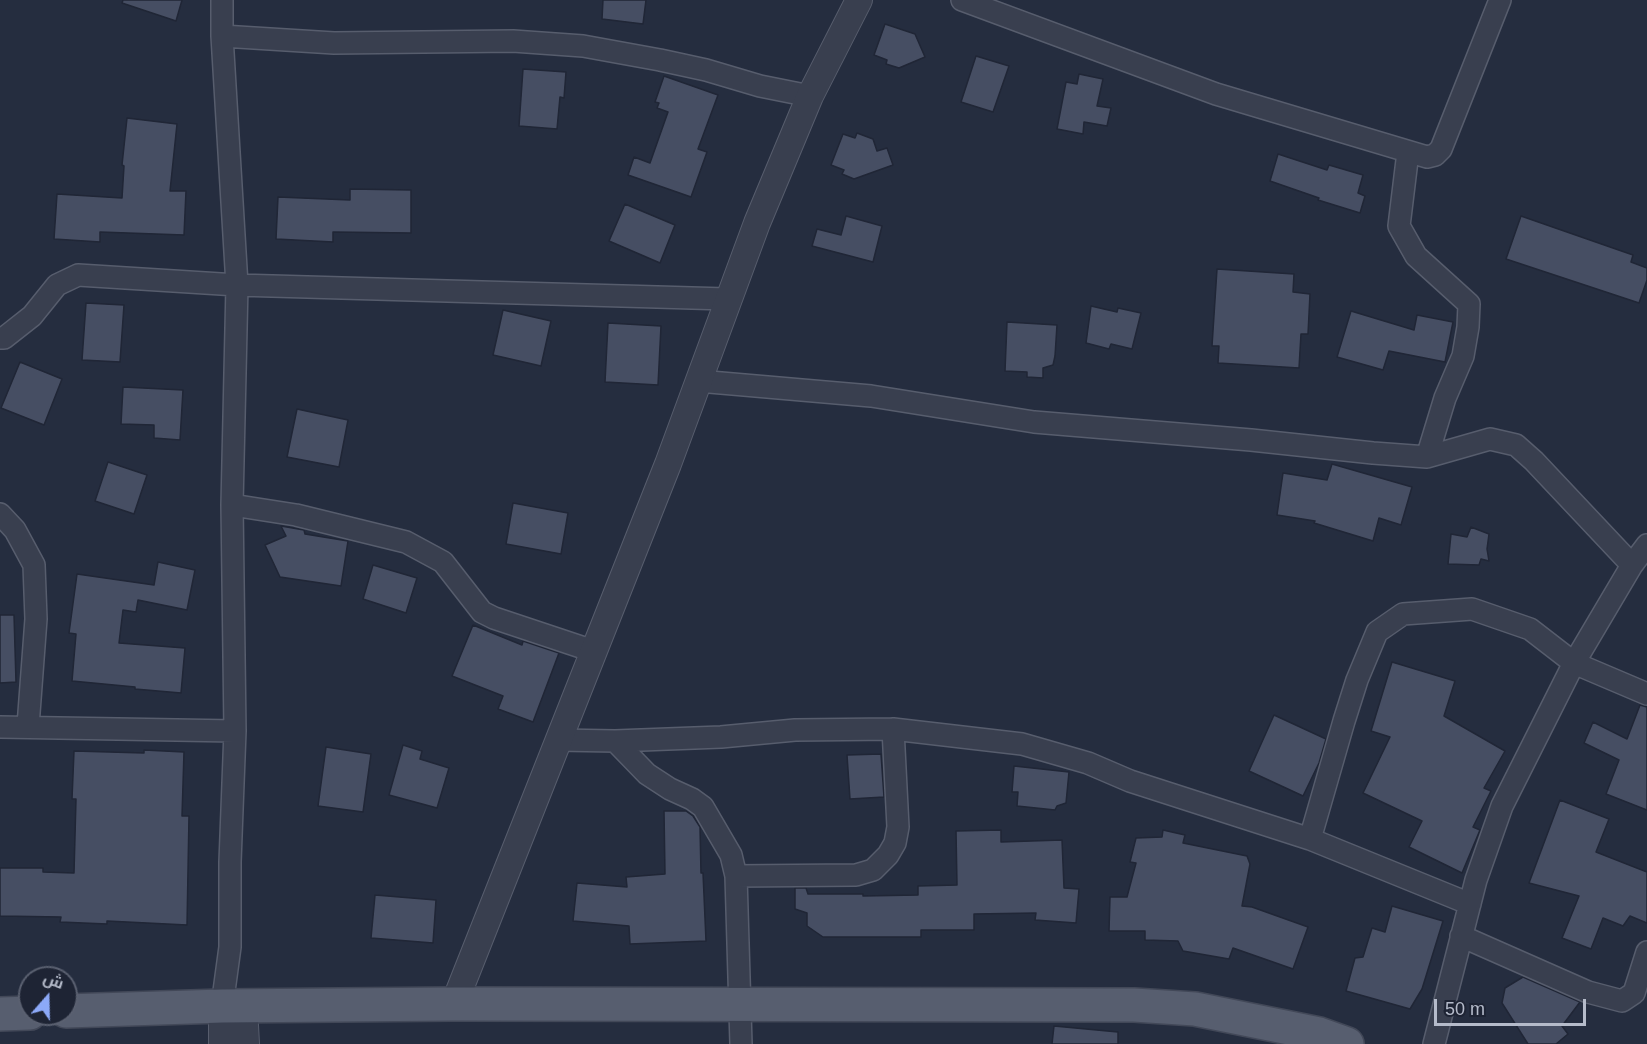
<!DOCTYPE html>
<meta charset="utf-8">
<style>
body{margin:0}
#map{position:relative;width:1647px;height:1044px;overflow:hidden;background:#252d3f;font-family:Helvetica,Cairo,sans-serif}
canvas{display:block}
.north{position:absolute;left:18px;top:966px;width:60px;height:60px;box-sizing:border-box;background:#1e2434;border:2px solid #5a6070;border-radius:50%;rotate:20deg;font-size:16px;font-weight:700;line-height:24px;text-align:center;color:#b5bbca}
.north::after{content:'';display:block;margin:auto;width:21px;height:27px;background:#8ca9f8;clip-path:polygon(50% 0,100% 100%,50% 72%,0 100%)}
.scale{position:absolute;left:1434px;top:999px;width:152px;height:27px;box-sizing:border-box;border:3px solid #b5bbca;border-top:0;padding-left:8px;font-size:18px;line-height:21px;white-space:nowrap;color:#b5bbca;-webkit-text-stroke:4px #1e2434;paint-order:stroke}
</style>
<div id="map">
<canvas width="1647" height="1044"></canvas>
<div class="north">ش</div>
<div class="scale">50 m</div>
</div>
<script>
const g = document.querySelector('canvas').getContext('2d');
g.lineJoin = 'round';
function fill(path, color) {
  g.fillStyle = color;
  g.fill(path, 'evenodd');
}
function poly(rows) {
  const path = new Path2D();
  for (const r of rows) {
    path.moveTo(r[0], r[1]);
    for (let i = 2; i < r.length; i += 2) path.lineTo(r[i], r[i + 1]);
  }
  return path;
}
function strokePath(path, color, width, dash) {
  g.strokeStyle = color;
  g.lineWidth = width;
  g.lineCap = dash ? 'butt' : 'round';
  g.setLineDash(dash || []);
  g.stroke(path);
}
const building = poly([
 [123,0,182,0,176,21,122,3,123,0],
 [603,0,646,0,643,24,602,19,603,0],
 [885,24,915,34,925,57,899,68,886,64,887,60,874,55,885,24],
 [976,56,1009,66,993,112,961,102,976,56],
 [523,69,566,72,564,98,560,97,557,129,519,126,523,69],
 [1079,74,1103,79,1097,106,1111,108,1107,126,1084,122,1083,134,1057,129,1066,82,1077,84,1079,74],
 [664,76,718,95,698,149,707,152,691,197,628,175,634,157,650,163,668,112,657,108,659,103,655,102,664,76],
 [127,118,177,124,170,191,186,191,184,235,100,232,100,242,54,239,57,194,122,198,124,166,122,165,127,118],
 [857,133,873,139,877,151,887,148,893,165,854,179,842,174,844,170,831,165,843,134,855,138,857,133],
 [1278,154,1327,170,1329,165,1363,175,1358,193,1365,196,1360,213,1318,200,1319,198,1270,181,1278,154],
 [350,189,411,190,411,233,333,232,333,242,276,239,278,197,350,200,350,189],
 [625,204,675,225,660,263,609,241,625,204],
 [846,216,882,226,873,262,812,246,817,229,841,235,846,216],
 [1521,216,1633,255,1631,262,1647,268,1647,280,1639,303,1506,259,1521,216],
 [1217,269,1294,274,1293,292,1310,294,1308,334,1301,334,1299,368,1218,363,1219,346,1212,346,1217,269],
 [86,303,124,305,120,362,82,360,86,303],
 [1091,306,1117,312,1118,308,1141,313,1132,349,1111,344,1109,349,1086,343,1091,306],
 [503,310,551,321,541,366,493,355,503,310],
 [1351,311,1414,330,1417,315,1453,322,1445,362,1389,351,1383,370,1337,357,1351,311],
 [1007,322,1057,325,1055,356,1053,365,1043,368,1043,378,1027,377,1027,372,1005,371,1007,322],
 [608,323,661,326,658,385,605,382,608,323],
 [20,362,62,379,44,425,1,408,20,362],
 [123,387,183,390,180,440,154,438,154,425,121,424,123,387],
 [297,409,348,420,339,467,287,457,297,409],
 [108,462,147,475,134,514,95,501,108,462],
 [1332,464,1412,487,1401,525,1379,518,1373,541,1314,523,1315,521,1277,515,1283,473,1327,480,1332,464],
 [513,503,568,513,561,554,506,544,513,503],
 [281,526,304,530,305,534,348,541,341,586,280,577,265,545,286,536,281,526],
 [1471,527,1489,534,1487,549,1489,561,1481,559,1479,565,1448,564,1451,534,1467,537,1471,527],
 [158,562,195,570,187,610,138,600,136,612,123,610,119,643,185,648,181,693,135,689,135,687,72,681,76,634,69,633,77,574,154,585,158,562],
 [373,565,417,578,406,613,363,599,373,565],
 [0,615,14,615,16,682,0,683,0,615],
 [473,625,522,645,523,641,559,653,533,722,498,709,503,696,452,676,473,625],
 [1392,662,1455,681,1444,716,1505,751,1484,788,1491,791,1473,827,1480,830,1462,873,1409,847,1422,821,1363,793,1390,737,1371,731,1392,662],
 [1640,705,1647,707,1647,810,1606,794,1619,760,1584,743,1593,722,1627,739,1640,705],
 [1274,715,1326,739,1319,763,1303,796,1249,771,1274,715],
 [403,745,422,751,420,759,449,768,437,808,389,795,403,745],
 [326,747,371,754,363,812,318,806,326,747],
 [144,750,184,752,182,816,189,816,187,925,107,921,107,924,60,922,61,917,0,916,0,868,43,868,43,872,74,873,76,799,72,799,74,751,144,753,144,750],
 [881,754,884,797,850,799,847,755,881,754],
 [1014,766,1069,772,1066,803,1057,806,1055,810,1017,806,1018,792,1012,792,1014,766],
 [1560,800,1609,819,1596,852,1647,872,1647,923,1630,916,1623,926,1603,918,1591,949,1562,938,1579,896,1529,883,1560,800],
 [664,811,686,811,693,816,700,827,701,873,703,873,706,941,630,944,629,926,573,921,577,883,627,887,626,877,665,874,664,811],
 [1001,830,1001,842,1062,840,1064,888,1079,889,1076,923,1035,920,1036,913,974,914,974,930,921,930,921,937,823,937,807,926,807,913,795,909,795,888,806,888,808,894,863,894,863,896,918,895,918,886,957,885,956,831,1001,830],
 [1163,830,1185,835,1183,843,1247,856,1250,864,1242,906,1252,907,1308,927,1293,969,1233,948,1229,959,1183,951,1178,941,1145,940,1145,931,1109,931,1110,897,1127,897,1136,863,1130,862,1136,838,1162,837,1163,830],
 [375,895,436,900,433,943,371,938,375,895],
 [1392,906,1443,921,1422,989,1410,1009,1346,991,1355,958,1363,957,1372,928,1385,932,1392,906],
 [1523,977,1580,1002,1562,1026,1568,1034,1556,1044,1528,1044,1502,1003,1505,988,1523,977],
 [1054,1026,1118,1032,1118,1044,1052,1044,1054,1026]
]);
fill(building, '#464e63');
strokePath(building, '#202636', 1.5);
const minor = poly([
 [962,0,1216,94,1427,157,1435,155,1441,149,1500,0],
 [222,36,334,43,513,41,583,46,660,60,706,70,760,86,810,96],
 [1408,152,1399,226,1416,256,1469,304,1468,327,1463,356,1445,398,1427,457],
 [0,338,4,338,32,316,57,285,78,275,237,285,727,299],
 [698,381,871,396,1034,422,1251,440,1373,453,1427,457,1490,439,1516,445,1534,461,1632,565],
 [232,505,296,515,406,542,443,562,482,612,494,618,593,651],
 [0,514,15,530,34,565,36,619,28,726],
 [0,727,235,731],
 [558,740,615,741,721,737,795,730,893,729,1022,744,1088,763,1130,781,1310,839,1470,904],
 [615,741,647,774,670,789,692,799,703,807,731,855,736,876,741,1044],
 [1310,839,1344,721,1357,680,1377,632,1403,614,1472,609,1530,629,1574,663,1647,694],
 [736,876,856,875,873,870,888,855,895,843,898,827,893,729],
 [1461,936,1588,992,1622,1001,1634,993,1647,952],
 [222,1006,230,947,230,862,235,731,232,505,237,285,222,36,222,0],
 [1434,1044,1476,880,1502,806,1574,663,1632,565,1647,545]
]);
const tertiary = poly([
 [454,1004,668,464,757,223,810,96,859,0],
 [222,1006,222,1044],
 [244,1007,246,1044]
]);
const primary = poly([
 [66,1011,222,1006,454,1004,1134,1005,1195,1009,1319,1034,1347,1044],
 [0,1014,30,1013]
]);
strokePath(minor, '#575d6d', 24);
strokePath(tertiary, '#575d6d', 28);
strokePath(primary, '#424858', 36);
strokePath(minor, '#393f4f', 21);
strokePath(tertiary, '#393f4f', 26);
strokePath(primary, '#575e6f', 33);
</script>
